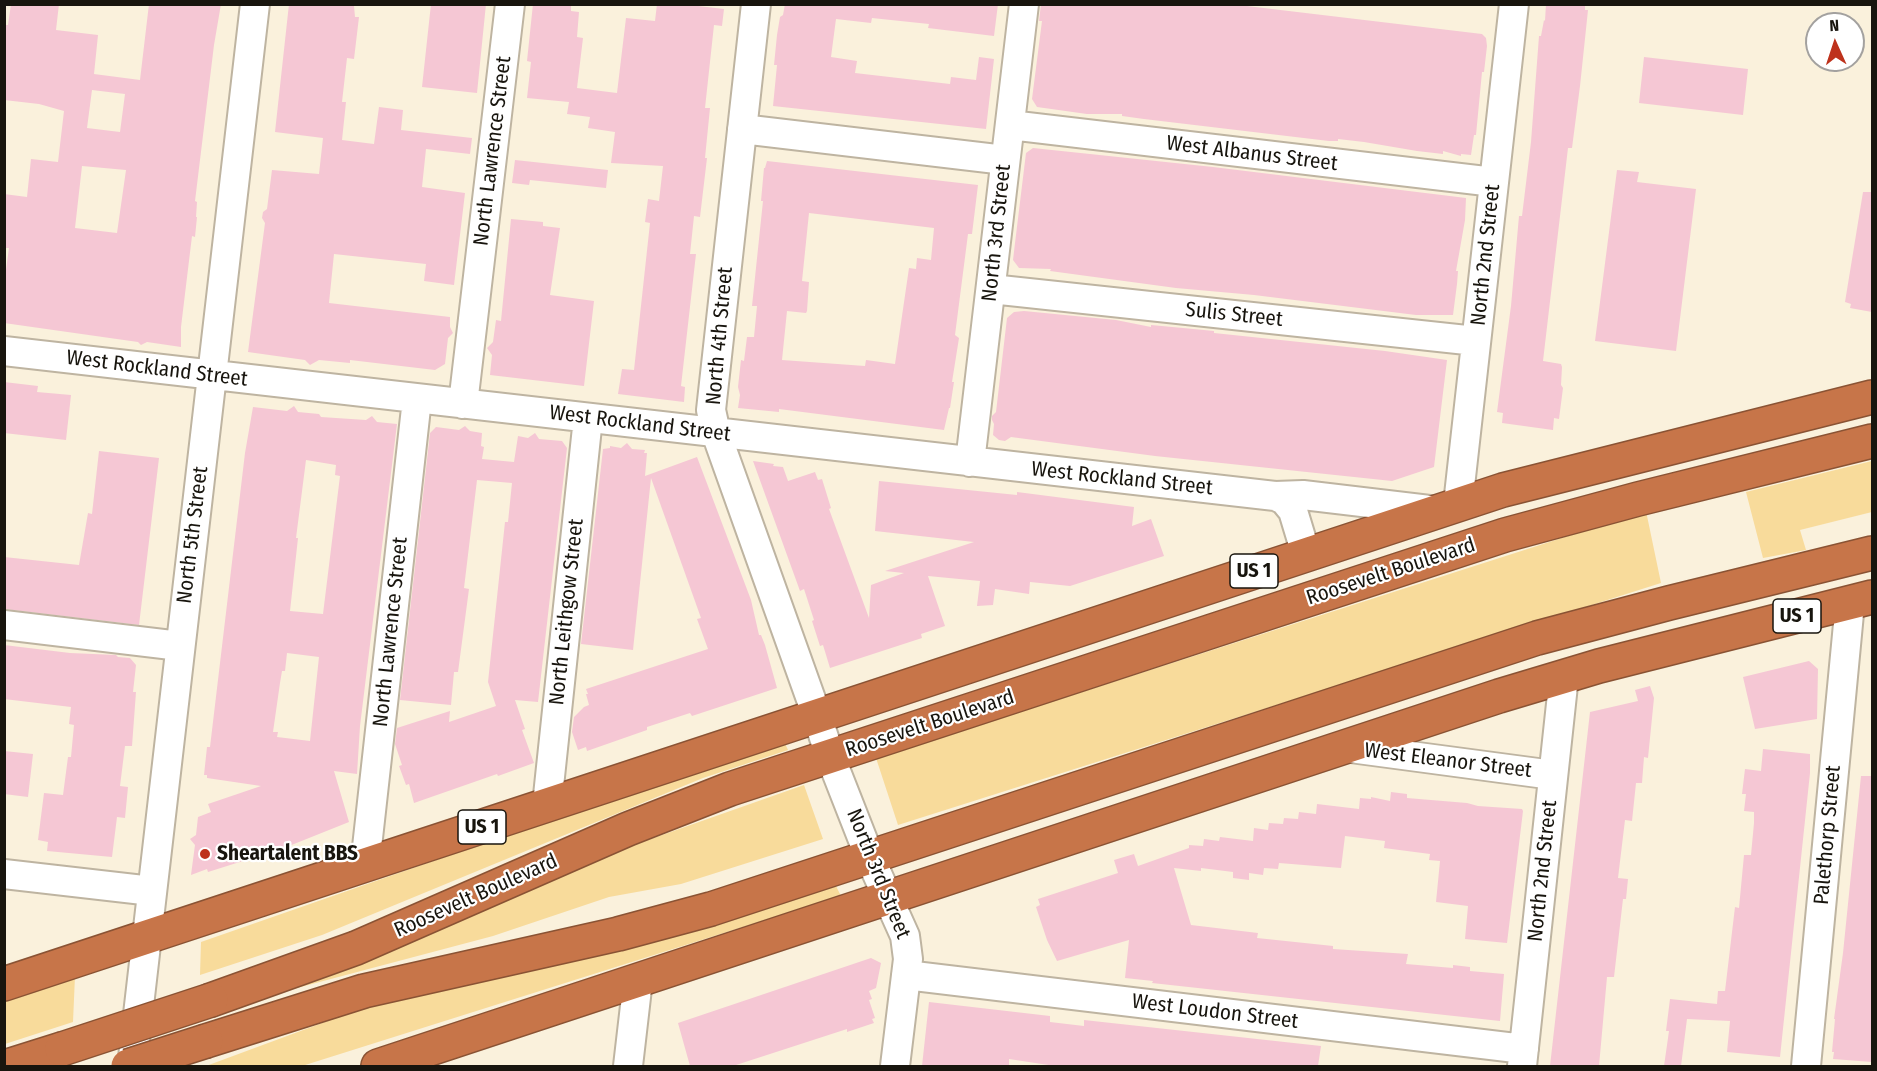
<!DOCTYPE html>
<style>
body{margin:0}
#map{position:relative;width:1877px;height:1071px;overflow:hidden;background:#faf1dc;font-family:"Fira Sans Condensed",sans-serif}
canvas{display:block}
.frame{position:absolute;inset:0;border:6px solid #18150e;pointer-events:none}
.north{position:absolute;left:1805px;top:12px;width:60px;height:60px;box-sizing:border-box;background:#fff;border:2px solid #a3a19f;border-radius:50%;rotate:357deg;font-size:16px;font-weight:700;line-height:24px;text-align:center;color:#18150e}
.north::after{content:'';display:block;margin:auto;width:21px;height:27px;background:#be321c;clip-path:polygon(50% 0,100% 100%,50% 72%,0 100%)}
</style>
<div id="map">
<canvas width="1877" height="1071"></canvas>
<div class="frame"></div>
<div class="north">N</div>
</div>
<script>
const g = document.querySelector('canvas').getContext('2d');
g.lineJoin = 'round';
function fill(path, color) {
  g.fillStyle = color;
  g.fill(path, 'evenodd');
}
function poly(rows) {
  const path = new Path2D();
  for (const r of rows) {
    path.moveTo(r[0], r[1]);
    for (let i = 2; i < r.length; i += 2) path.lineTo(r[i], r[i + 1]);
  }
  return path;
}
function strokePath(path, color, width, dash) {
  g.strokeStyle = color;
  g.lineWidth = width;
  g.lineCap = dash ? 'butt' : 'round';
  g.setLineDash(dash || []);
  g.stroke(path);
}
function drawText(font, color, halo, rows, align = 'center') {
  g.font = font + ' "Fira Sans Condensed",sans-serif';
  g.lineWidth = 4.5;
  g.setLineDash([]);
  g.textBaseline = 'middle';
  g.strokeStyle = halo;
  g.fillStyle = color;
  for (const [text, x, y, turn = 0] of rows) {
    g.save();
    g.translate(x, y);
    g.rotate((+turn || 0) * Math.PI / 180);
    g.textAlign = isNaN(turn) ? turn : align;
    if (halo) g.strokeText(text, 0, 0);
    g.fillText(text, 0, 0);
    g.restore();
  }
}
fill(poly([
 [1872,461,1872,512,1800,530,1806,550,1763,558,1746,492],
 [1646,511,1661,583,898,825,876,758],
 [783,739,788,750,703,778,322,935,200,975,201,942],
 [804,785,823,839,681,884,609,897,493,936,278,993,493,906,611,853],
 [835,884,841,896,302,1066,206,1066,360,1009,533,966],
 [75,976,73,1022,5,1044,4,1000]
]), '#f8db9b');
fill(poly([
 [11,4,59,4,56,30,98,35,94,74,140,80,149,4,221,4,214,45,195,201,197,202,196,217,197,217,195,237,192,236,181,327,181,347,147,342,141,345,138,342,4,323,4,284,9,248,4,248,4,194,27,197,31,159,58,162,64,111,39,104,4,100,4,25,8,25],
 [92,90,125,94,120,132,87,128],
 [82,166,126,170,117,233,75,228],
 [289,4,354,6,355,17,359,17,354,59,347,58,342,102,346,102,342,140,374,144,379,107,403,110,401,130,472,138,470,154,426,149,422,187,465,193,454,285,424,281,426,264,334,254,329,303,450,317,450,327,453,333,448,338,445,364,435,370,350,360,350,363,319,360,310,365,305,360,248,352,265,223,262,218,263,212,267,209,272,170,319,174,323,138,275,132],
 [431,4,486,4,477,93,422,87],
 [533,4,571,4,571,11,579,12,577,37,583,38,577,88,617,93,626,18,655,21,657,4,681,4,724,9,722,26,714,25,705,108,710,108,705,158,707,158,700,217,694,216,690,254,696,254,681,386,685,387,684,402,618,394,622,369,634,370,650,223,645,222,648,199,659,201,663,166,611,163,615,132,588,128,590,117,567,114,569,102,527,98,531,62,527,61],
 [785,4,998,4,994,36,928,28,929,24,872,18,871,23,836,19,831,57,857,61,855,73,950,84,951,77,976,80,979,57,994,59,986,129,773,106,777,65,774,65,777,35,780,17,783,15],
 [1041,4,1230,4,1482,34,1486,38,1487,46,1484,72,1482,72,1476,135,1474,135,1471,155,1461,154,1461,156,1443,151,1443,154,1417,151,1364,142,1338,139,1338,141,1329,141,1144,119,1122,116,1122,114,1087,114,1037,107,1032,99,1042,21,1039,21],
 [1546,4,1585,4,1585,10,1588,10,1580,86,1572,148,1568,148,1543,361,1561,364,1562,367,1561,385,1563,388,1559,419,1554,418,1553,430,1502,423,1503,413,1497,412,1511,306,1519,216,1522,216,1531,142,1539,36,1541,36,1544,20,1545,21],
 [1644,57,1748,69,1743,115,1639,103],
 [1033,148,1213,167,1466,198,1465,220,1456,271,1458,271,1457,284,1453,315,1416,315,1254,295,1176,288,1050,271,1051,269,1019,268,1013,260,1015,243,1026,153],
 [515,160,608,170,606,188,530,180,529,185,512,183],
 [767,161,978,185,972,234,968,234,955,335,959,338,952,382,954,382,950,408,949,408,944,430,779,409,779,412,738,408,740,395,738,387,741,360,744,361,747,337,754,337,757,306,752,306,763,201,761,201,764,168,765,168],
 [809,213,934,228,931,260,917,258,916,269,909,268,895,364,866,360,865,366,782,360,787,311,806,313,807,311,809,282,802,281],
 [1617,170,1639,172,1637,182,1696,189,1676,351,1595,341],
 [1863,192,1872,192,1872,312,1850,308,1851,304,1845,302],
 [511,219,543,222,543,226,560,228,550,295,594,301,584,386,490,375,492,355,487,348,493,342,496,320,501,321],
 [1024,311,1116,320,1151,327,1151,325,1183,328,1214,331,1214,333,1385,351,1447,360,1434,467,1392,481,1155,456,1011,437,1005,441,999,440,993,435,994,424,992,420,992,416,996,412,1007,318,1014,312],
 [4,382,38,386,37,392,71,395,66,440,4,433],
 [294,406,298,412,319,414,321,417,366,420,372,416,377,422,397,424,360,726,357,774,334,771,349,822,284,848,208,872,207,869,191,875,195,845,190,839,196,835,198,817,211,812,208,804,261,786,207,778,207,775,204,775,207,747,210,747,245,453,253,407,287,411],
 [306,460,336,465,335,475,340,476,323,614,290,611,298,538,296,538],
 [287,653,319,657,310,741,277,737,278,732,273,732,280,683,282,671,285,671],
 [465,426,470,431,482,433,481,446,484,447,482,459,514,462,518,436,528,438,535,433,539,439,562,441,567,448,538,702,515,700,525,729,522,730,534,763,498,776,497,774,414,803,409,784,406,785,399,766,402,765,395,744,397,728,450,711,449,722,496,706,488,682,505,522,508,522,512,483,477,480,464,588,469,589,458,672,454,672,451,705,400,700,430,433,436,427,459,430],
 [627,443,632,449,645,450,644,453,647,453,645,476,697,457,751,600,759,635,761,635,765,645,777,688,692,716,690,713,647,727,647,730,587,751,586,747,578,750,572,732,574,717,584,707,589,705,586,694,588,694,586,689,708,649,697,619,701,618,651,478,633,650,581,644,603,449,610,448,610,446,621,448],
 [99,451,159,458,139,625,4,609,4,557,79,565,88,513,92,514],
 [753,461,774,464,773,466,783,467,788,481,815,472,818,480,822,479,831,508,829,509,869,618,871,585,904,573,885,571,974,542,875,531,879,481,1017,495,1017,492,1134,507,1132,526,1151,519,1164,556,1070,586,1030,582,1029,594,995,589,993,605,977,606,980,581,928,576,945,626,921,634,922,638,830,668,823,645,820,646,812,621,814,620,804,589,800,591],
 [4,645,70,653,116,655,118,657,130,658,136,665,133,692,136,692,132,746,125,746,120,786,128,787,125,818,117,817,112,857,47,851,48,842,38,840,44,793,63,795,68,757,71,757,74,725,69,724,71,707,4,699],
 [1809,661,1818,669,1817,719,1755,729,1743,677],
 [1650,686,1654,698,1648,758,1644,757,1642,783,1636,783,1632,821,1625,820,1618,878,1628,879,1626,899,1623,899,1614,977,1607,977,1599,1066,1550,1066,1590,712,1638,701,1635,690],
 [1763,749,1810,754,1810,773,1780,1057,1727,1052,1730,1021,1687,1019,1681,1066,1664,1066,1669,1031,1666,1031,1670,999,1717,1004,1718,991,1725,991,1735,907,1739,908,1744,855,1751,855,1754,823,1754,812,1744,811,1746,794,1742,794,1745,769,1761,771],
 [4,751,33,754,28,797,4,794],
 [1861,776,1872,776,1872,1062,1833,1059,1834,1052,1832,1052,1835,1019,1834,1019,1843,953],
 [1391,792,1407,794,1407,798,1467,803,1478,806,1522,809,1523,811,1507,943,1465,939,1468,906,1436,902,1440,861,1429,860,1430,854,1384,848,1385,841,1345,836,1341,868,1279,863,1278,869,1264,868,1263,875,1249,873,1249,880,1233,878,1233,872,1201,868,1201,871,1174,868,1191,925,1258,933,1257,938,1333,946,1333,949,1408,954,1406,964,1453,968,1453,965,1470,967,1470,971,1504,974,1500,1021,1152,983,1153,981,1125,978,1129,940,1057,961,1047,940,1036,907,1040,905,1038,899,1118,873,1114,860,1134,854,1138,866,1189,848,1189,845,1203,846,1204,839,1219,841,1220,837,1253,841,1254,828,1268,830,1269,823,1283,824,1284,818,1298,819,1299,812,1316,814,1317,804,1359,809,1360,798,1371,799,1371,797,1390,801],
 [871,958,881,963,876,988,869,991,872,999,869,1000,875,1018,872,1019,874,1023,847,1032,847,1029,733,1066,732,1065,728,1066,690,1066,678,1023],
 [929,1002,1050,1016,1050,1022,1084,1026,1084,1020,1321,1046,1318,1066,1055,1066,1009,1059,1009,1066,922,1066]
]), '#f5c7d4');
const minor = poly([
 [756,4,711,410,716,433,817,716,830,756,870,858,905,936,908,959,895,1066],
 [1010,125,1494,182],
 [742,129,1005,160],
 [991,289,1476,341],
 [4,351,1275,496,1303,495,1438,511],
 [463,404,510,4],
 [970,462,1024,4],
 [1275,496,1284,500,1293,511,1306,554],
 [1458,504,1514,4],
 [4,625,180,646],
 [1343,747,1553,775],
 [547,805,588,418],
 [365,865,417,399],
 [4,874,152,891],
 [906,975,1524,1049],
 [132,1066,255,4],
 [628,1066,638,980],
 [1522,1066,1564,676],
 [1806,1066,1850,603]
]);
const highway = poly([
 [4,984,1503,490,1872,397],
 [211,1000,356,948,628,829,730,789,1505,535,1638,499,1872,441],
 [206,1041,364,991,618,934,711,909,1537,638,1669,603,1872,553],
 [8,1066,62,1049],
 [378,1066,1499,696,1599,666,1872,597]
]);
strokePath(minor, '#beb4a1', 32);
strokePath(highway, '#8a5334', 36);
strokePath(minor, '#fff', 28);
strokePath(highway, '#c77549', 33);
const highwayBridge = poly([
 [62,1049,211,1000],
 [128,1066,206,1041]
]);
strokePath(highwayBridge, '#8a5334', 36, []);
strokePath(highwayBridge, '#c77549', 33);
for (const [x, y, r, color] of [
 [205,854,6,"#be321c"]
]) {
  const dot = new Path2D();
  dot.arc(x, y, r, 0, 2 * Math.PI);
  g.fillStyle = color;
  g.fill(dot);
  strokePath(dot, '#fff', 2);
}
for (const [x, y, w] of [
 [1254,571,48],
 [1797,616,48],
 [482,827,48]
]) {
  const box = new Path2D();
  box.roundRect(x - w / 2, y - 17, w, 34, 4.5);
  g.fillStyle = '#fff';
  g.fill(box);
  strokePath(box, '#18150e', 1.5);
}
drawText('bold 20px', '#18150e', null, [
 ["US 1",1254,571],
 ["US 1",1797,616],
 ["US 1",482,827]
]);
drawText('21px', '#18150e', '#fff', [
 ["North Lawrence Street",493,151,-83],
 ["West Albanus Street",1252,154,7],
 ["North 3rd Street",997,233,-84],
 ["North 2nd Street",1486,255,-84],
 ["Sulis Street",1234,315,6],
 ["North 4th Street",720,336,-85],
 ["West Rockland Street",157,369,7],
 ["West Rockland Street",640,424,7],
 ["West Rockland Street",1122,479,6],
 ["North 5th Street",193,535,-83],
 ["Roosevelt Boulevard",1391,572,-18],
 ["North Leithgow Street",567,612,-84],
 ["North Lawrence Street",391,632,-84],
 ["Roosevelt Boulevard",930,724,-18],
 ["West Eleanor Street",1448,761,7],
 ["Palethorp Street",1828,835,-85],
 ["North 2nd Street",1543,871,-84],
 ["North 3rd Street",878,874,68],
 ["Roosevelt Boulevard",476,896,-24],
 ["West Loudon Street",1215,1012,7]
]);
drawText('bold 21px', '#18150e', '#fff', [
 ["Sheartalent BBS",217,854]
], 'left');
</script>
